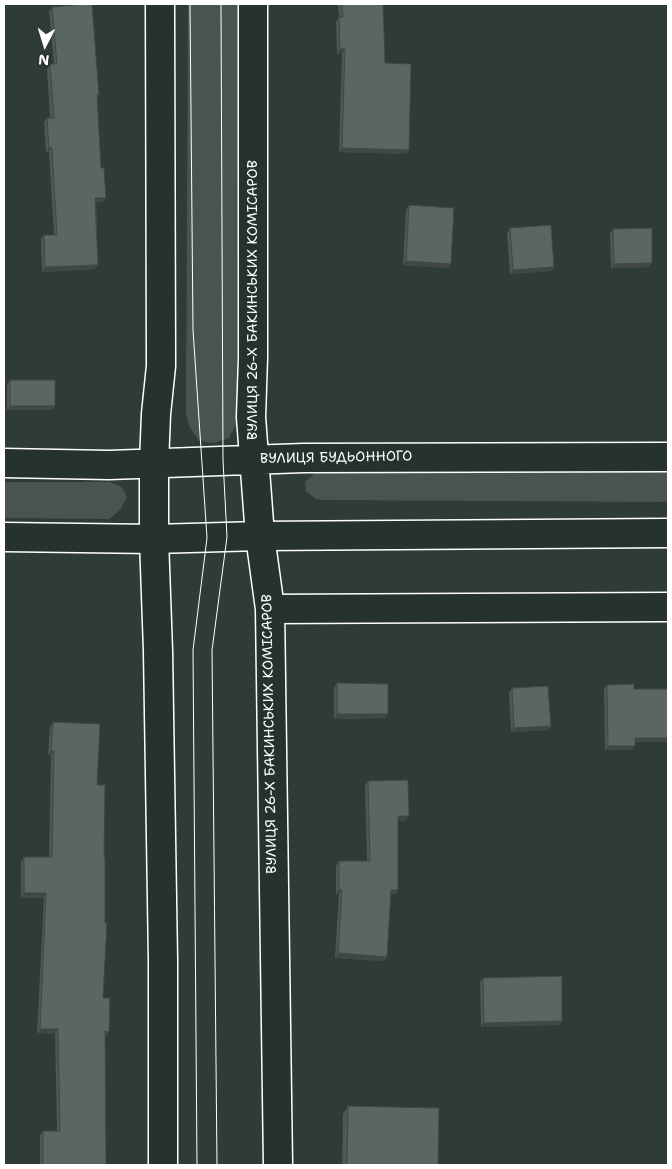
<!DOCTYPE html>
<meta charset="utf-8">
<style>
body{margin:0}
#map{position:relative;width:672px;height:1169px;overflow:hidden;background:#2f3b35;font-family:"Shantell Sans",sans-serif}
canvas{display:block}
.frame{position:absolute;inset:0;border:5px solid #fff;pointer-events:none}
.north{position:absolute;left:20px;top:20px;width:50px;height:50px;-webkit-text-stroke:4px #26332d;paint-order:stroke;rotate:185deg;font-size:14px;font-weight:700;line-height:20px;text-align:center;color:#fff}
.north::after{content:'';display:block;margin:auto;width:18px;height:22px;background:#fff;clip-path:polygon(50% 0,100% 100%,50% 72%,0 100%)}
</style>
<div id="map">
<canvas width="672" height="1169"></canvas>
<div class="frame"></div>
<div class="north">N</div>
</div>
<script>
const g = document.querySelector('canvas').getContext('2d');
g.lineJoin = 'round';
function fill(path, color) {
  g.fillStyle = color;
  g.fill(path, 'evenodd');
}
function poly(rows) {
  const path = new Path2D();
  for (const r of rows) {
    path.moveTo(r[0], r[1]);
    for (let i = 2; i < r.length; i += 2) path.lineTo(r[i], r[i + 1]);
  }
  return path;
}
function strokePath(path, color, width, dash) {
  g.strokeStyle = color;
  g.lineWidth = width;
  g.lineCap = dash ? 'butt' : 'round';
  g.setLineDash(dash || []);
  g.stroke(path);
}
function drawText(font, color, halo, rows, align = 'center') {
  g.font = font + ' "Shantell Sans",sans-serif';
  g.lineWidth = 4.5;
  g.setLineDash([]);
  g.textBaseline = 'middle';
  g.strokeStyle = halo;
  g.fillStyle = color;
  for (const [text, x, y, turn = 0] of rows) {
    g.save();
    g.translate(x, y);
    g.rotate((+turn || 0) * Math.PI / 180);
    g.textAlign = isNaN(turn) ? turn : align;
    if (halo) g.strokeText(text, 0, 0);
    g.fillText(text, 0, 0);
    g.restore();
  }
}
fill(poly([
 [188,4,238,4,237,422,229,438,214,443,199,441,189,426,186,412],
 [668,469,668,502,325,500,316,499,306,491,305,482,317,471],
 [4,482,110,482,122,487,127,497,120,510,109,519,4,518]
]), '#4a544f');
const street = poly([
 [260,536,270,609,278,1165],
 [154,539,158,651,163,960,163,1165],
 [270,609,668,607]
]);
const secondary = poly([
 [253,4,253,358,251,417,260,536],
 [4,463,109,465,304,458,668,457],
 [4,537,154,539,260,536,668,533],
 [154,539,154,463,156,414,161,366,160,4]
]);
strokePath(street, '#fff', 31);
strokePath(secondary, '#fff', 31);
strokePath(street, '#26332d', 28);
strokePath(secondary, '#26332d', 28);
strokePath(poly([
 [190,4,193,330,207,538,193,650,197,1165],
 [217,1165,212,650,227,537,223,460,221,4]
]), '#fff', 1);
fill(poly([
 [338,4,383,4,385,63,409,150,406,154,339,152,342,54,337,54,336,22,339,17],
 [52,7,99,95,97,98,103,202,96,202,98,265,95,269,42,272,41,239,44,235,54,235,49,152,46,153,44,122,47,118,50,118,47,69,50,64,54,64,49,11],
 [409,205,448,268,403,265,406,210],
 [510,228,554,267,551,271,510,274,507,233],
 [613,229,649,267,611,268,610,233],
 [10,380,55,406,52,410,7,410,7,385],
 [337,683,385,718,334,719,334,688],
 [607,685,668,742,635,742,635,746,632,750,605,750,604,689],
 [512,688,551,726,548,730,511,732,509,692],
 [53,722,97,785,104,857,103,998,109,1032,106,1036,105,1036,106,1165,40,1165,40,1135,43,1131,57,1131,55,1034,37,1033,44,898,21,898,21,862,24,857,49,857,51,755,48,755,50,727],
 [368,781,406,821,398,821,398,890,395,894,391,894,387,957,384,961,335,958,339,894,336,894,336,866,339,861,367,861,365,786],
 [483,978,562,1021,559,1025,481,1027,480,982],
 [348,1106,438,1165,342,1165,343,1114]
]), '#4e5853');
fill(poly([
 [340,49,345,49,342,54,337,54],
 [49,148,52,148,49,152,46,153],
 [342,148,409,150,406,154,339,152],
 [95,198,106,198,103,202,92,203],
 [406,261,451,264,448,268,403,265],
 [652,263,649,267,611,268,614,264],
 [98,265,95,269,42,272,45,267],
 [554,267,551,271,510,274,513,270],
 [10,406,55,406,52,410,7,410],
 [337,714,388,714,385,718,334,719],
 [551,726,548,730,511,732,514,728],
 [635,738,668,738,668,742,632,742],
 [608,746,635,746,632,750,605,750],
 [51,751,54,751,51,755,48,755],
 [398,816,409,816,406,821,395,821],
 [339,890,342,890,339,894,336,894],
 [391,890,398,890,395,894,388,894],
 [24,893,46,893,44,898,21,898],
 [338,953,387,957,384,961,335,958],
 [562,1021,559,1025,481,1027,484,1023],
 [40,1029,58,1029,55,1034,37,1033],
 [105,1031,109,1032,106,1036,102,1036]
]), '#404744');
const building = poly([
 [85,4,92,4,99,95,97,95,101,168,104,168,106,198,95,198,98,265,45,267,44,235,57,235,52,148,49,148,47,118,54,118,50,64,57,64,52,7,85,4],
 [342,4,383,4,385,63,411,64,409,150,342,148,345,49,340,49,339,17,343,17,342,4],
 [409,205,454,208,451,264,406,261,409,205],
 [551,225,554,267,513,270,510,228,551,225],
 [652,228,652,263,614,264,613,229,652,228],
 [10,380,55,380,55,406,10,406,10,380],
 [337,683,388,684,388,714,337,714,337,683],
 [634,684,634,689,668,689,668,738,635,738,635,746,608,746,607,685,634,684],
 [548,686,551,726,514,728,512,688,548,686],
 [53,722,100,724,97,785,105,785,104,857,105,857,105,923,107,923,103,998,110,998,109,1032,105,1031,106,1165,43,1165,43,1131,60,1131,58,1029,40,1029,46,893,24,893,24,857,52,857,54,751,51,751,53,722],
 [408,780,409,816,398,816,398,890,391,890,387,957,338,953,342,890,339,890,339,861,370,861,368,781,408,780],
 [562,976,562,1021,484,1023,483,978,562,976],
 [348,1106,439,1108,438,1165,347,1165,348,1106]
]);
fill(building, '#5b6661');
strokePath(building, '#404744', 1);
drawText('14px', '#fff', '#26332d', [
 ["ВУЛИЦЯ 26-Х БАКИНСЬКИХ КОМІСАРОВ",253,300,-90],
 ["ВУЛИЦЯ БУДЬОННОГО",336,458,-1],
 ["ВУЛИЦЯ 26-Х БАКИНСЬКИХ КОМІСАРОВ",270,734,-91]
]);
</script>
